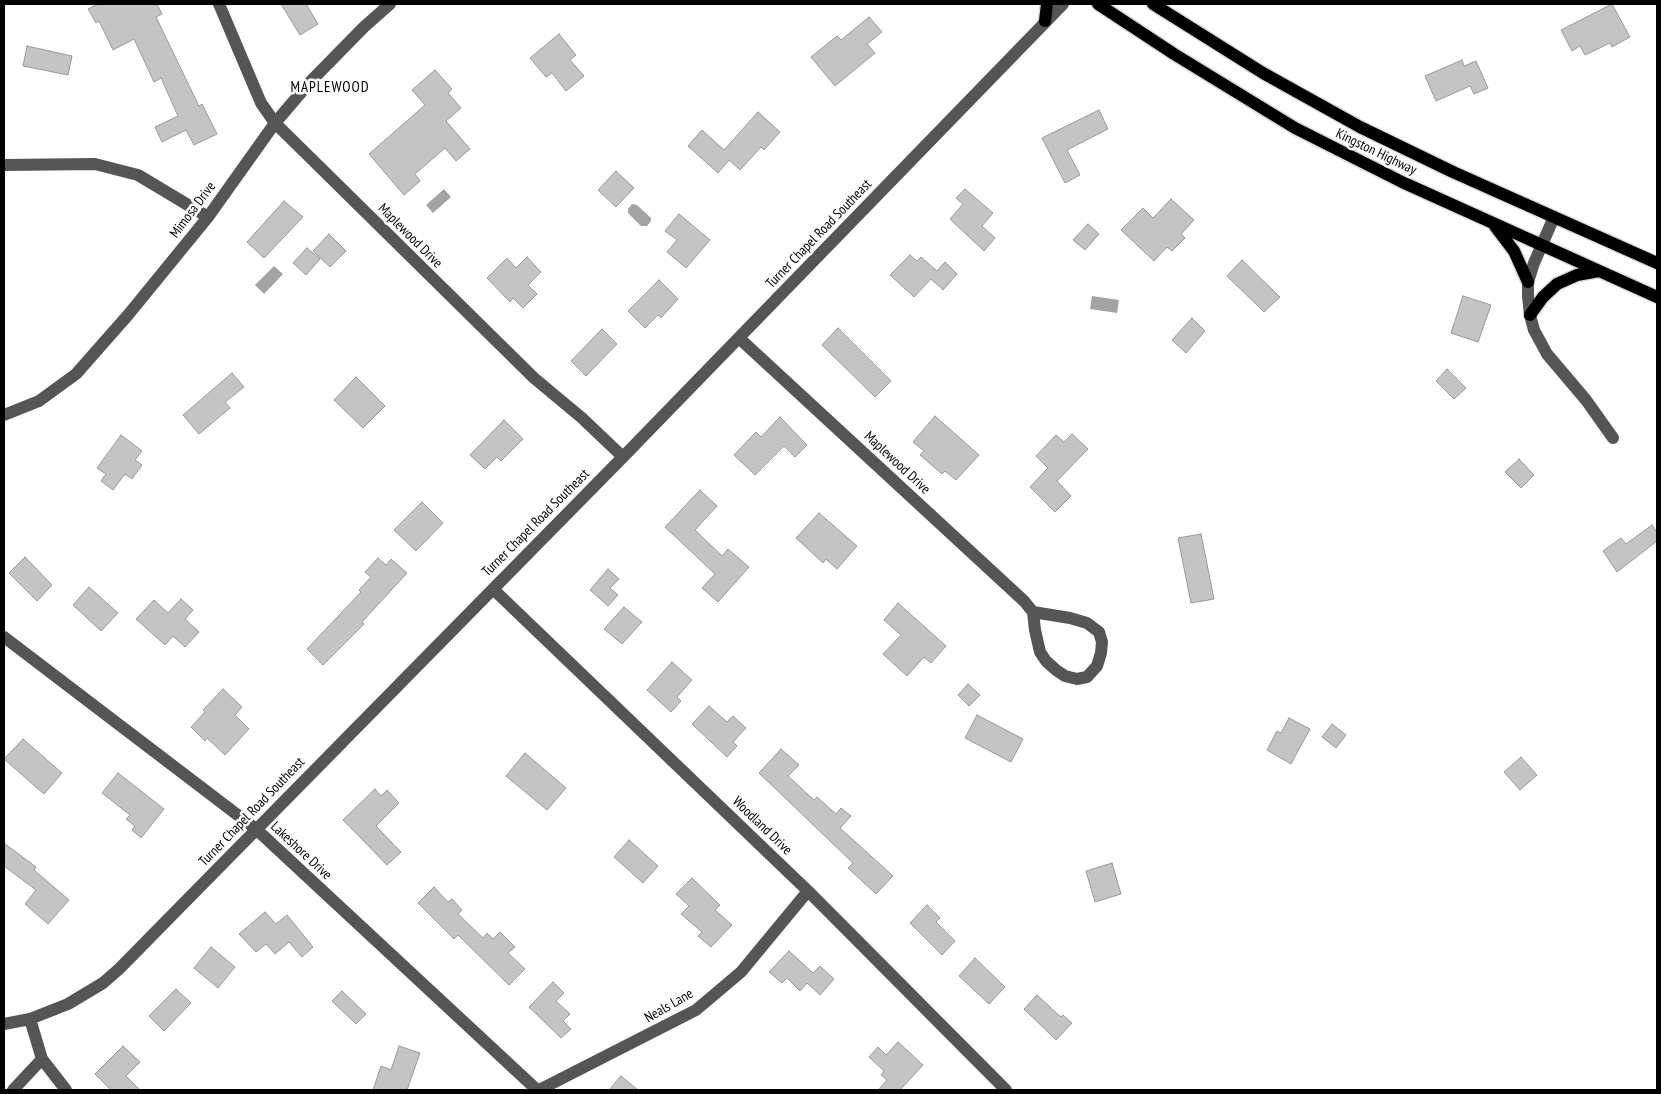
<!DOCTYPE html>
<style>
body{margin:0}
#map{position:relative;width:1661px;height:1094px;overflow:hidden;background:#fff;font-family:"PT Sans Narrow",sans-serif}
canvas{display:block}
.frame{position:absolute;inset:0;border:5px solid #000;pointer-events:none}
</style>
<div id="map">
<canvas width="1661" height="1094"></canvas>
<div class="frame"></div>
</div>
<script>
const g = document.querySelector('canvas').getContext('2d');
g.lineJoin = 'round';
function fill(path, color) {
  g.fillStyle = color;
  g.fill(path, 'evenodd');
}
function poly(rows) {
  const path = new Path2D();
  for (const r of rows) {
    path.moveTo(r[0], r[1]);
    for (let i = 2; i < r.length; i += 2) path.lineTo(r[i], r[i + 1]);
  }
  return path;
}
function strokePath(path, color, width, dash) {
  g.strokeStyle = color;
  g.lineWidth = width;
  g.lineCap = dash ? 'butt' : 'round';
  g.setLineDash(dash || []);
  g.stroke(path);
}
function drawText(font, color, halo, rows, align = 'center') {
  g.font = font + ' "PT Sans Narrow",sans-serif';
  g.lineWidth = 5;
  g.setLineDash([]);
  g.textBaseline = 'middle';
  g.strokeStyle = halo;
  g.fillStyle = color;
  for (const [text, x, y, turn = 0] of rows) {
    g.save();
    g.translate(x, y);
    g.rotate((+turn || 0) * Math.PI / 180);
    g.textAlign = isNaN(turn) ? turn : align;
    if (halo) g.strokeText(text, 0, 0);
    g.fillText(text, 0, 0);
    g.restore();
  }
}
fill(poly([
 [444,189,451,197,433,213,426,205],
 [632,204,637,205,651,218,651,221,647,226,641,226,628,213,628,209],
 [274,266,283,274,264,294,255,285],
 [1092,296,1119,300,1117,313,1090,309]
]), '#a3a3a3');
const building = poly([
 [98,4,157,4,162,14,156,17,199,106,202,104,217,134,194,145,186,130,162,142,155,127,178,116,161,78,154,82,134,39,113,50,99,21,96,23,88,9,98,4],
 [281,4,306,4,318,24,300,35,281,4],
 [1612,4,1630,37,1612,47,1610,43,1585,55,1580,46,1572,51,1561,30,1612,4],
 [869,17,882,32,867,44,875,53,835,86,811,57,837,36,841,40,869,17],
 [559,34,576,55,570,60,584,76,566,91,552,73,546,77,530,58,559,34],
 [27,46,72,56,68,75,23,66,27,46],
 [1462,60,1464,66,1476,61,1488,88,1474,94,1470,86,1436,101,1425,76,1462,60],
 [435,70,452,89,448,93,461,108,446,121,470,149,456,161,445,148,415,174,420,181,404,195,369,154,425,105,412,90,435,70],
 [1099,110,1108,129,1067,150,1080,175,1065,183,1042,138,1099,110],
 [758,112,780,132,764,150,761,147,740,170,729,160,718,173,688,146,702,130,724,150,758,112],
 [616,171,634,188,616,207,598,190,616,171],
 [965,189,993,213,982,226,995,238,984,251,950,219,963,204,956,198,965,189],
 [1171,199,1194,220,1181,234,1185,238,1172,251,1167,247,1154,261,1121,230,1143,208,1153,218,1171,199],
 [284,201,303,217,264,258,247,242,284,201],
 [679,214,710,240,686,268,667,252,677,240,665,231,679,214],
 [1088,224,1099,234,1085,250,1073,240,1088,224],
 [329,234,346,251,330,267,313,251,329,234],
 [307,248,320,259,306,275,293,263,307,248],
 [910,255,917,261,921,257,937,271,945,262,957,274,943,290,931,279,914,297,890,275,910,255],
 [527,257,541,272,528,285,537,294,523,308,513,298,510,302,487,278,507,258,516,268,527,257],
 [1242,260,1280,297,1264,312,1227,276,1242,260],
 [659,280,678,299,661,318,658,315,645,328,628,311,659,280],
 [1463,296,1491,305,1478,342,1451,333,1463,296],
 [1192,318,1205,331,1186,353,1172,340,1192,318],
 [838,328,891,381,875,397,822,345,838,328],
 [602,329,617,344,586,376,571,361,602,329],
 [1447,369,1466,388,1454,399,1436,381,1447,369],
 [232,373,244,387,225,402,230,408,199,434,183,415,232,373],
 [356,377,385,406,363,428,334,400,356,377],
 [935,416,979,455,956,480,945,471,942,474,920,455,924,451,913,442,935,416],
 [780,417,807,445,795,457,784,446,755,475,734,455,756,432,761,437,780,417],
 [504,420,523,439,501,461,497,457,485,469,470,455,504,420],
 [1072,434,1088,449,1057,481,1071,496,1055,512,1030,487,1048,468,1036,456,1056,435,1064,442,1072,434],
 [121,435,142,451,135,460,142,465,132,479,125,474,113,490,101,481,106,474,97,468,121,435],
 [1519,459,1534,475,1521,488,1505,472,1519,459],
 [700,490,717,506,695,530,722,556,728,549,749,567,718,602,702,588,715,574,665,527,700,490],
 [422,502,443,523,416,551,394,530,422,502],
 [819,513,857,546,837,569,826,559,823,563,796,538,819,513],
 [1652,525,1657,532,1657,541,1617,572,1603,551,1621,538,1626,544,1652,525],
 [1201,534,1214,599,1191,603,1178,538,1201,534],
 [25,557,52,585,37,601,9,573,25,557],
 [378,558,386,565,391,559,407,573,362,622,364,624,323,665,307,649,361,592,359,590,371,577,365,572,378,558],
 [608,569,619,579,610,588,618,595,608,606,590,590,608,569],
 [89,587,118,613,101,631,73,605,89,587],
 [181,599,193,610,185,619,199,632,185,647,173,636,165,645,136,619,154,600,168,613,181,599],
 [898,603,946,646,931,663,924,657,907,676,883,654,901,635,884,620,898,603],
 [624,607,642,622,622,644,604,629,624,607],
 [672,662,692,680,677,697,681,701,671,712,647,690,672,662],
 [968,684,980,695,969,706,958,695,968,684],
 [223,689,242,707,235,715,249,729,225,755,207,738,205,741,191,727,205,712,203,710,223,689],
 [709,706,727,722,733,716,746,728,733,742,737,746,727,757,692,724,709,706],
 [977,715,1023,739,1011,762,965,738,977,715],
 [1289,718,1310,729,1291,764,1267,750,1277,731,1281,733,1289,718],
 [1332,724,1346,735,1336,748,1322,737,1332,724],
 [23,739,62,773,44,794,4,759,23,739],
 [781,749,799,765,788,776,814,800,817,797,836,814,841,808,851,816,840,828,893,876,876,894,848,868,853,863,759,773,781,749],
 [525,753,566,788,547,810,506,776,525,753],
 [1521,757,1537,775,1520,790,1504,772,1521,757],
 [118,773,164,809,141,838,132,830,135,826,126,819,130,815,102,793,118,773],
 [375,789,381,796,387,790,399,803,376,826,401,852,387,865,343,820,375,789],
 [629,840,658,866,643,883,614,857,629,840],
 [4,843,36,867,34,870,69,900,48,924,25,904,36,890,4,866,4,843],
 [1112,863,1121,894,1095,902,1086,871,1112,863],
 [692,878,720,905,715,910,732,925,711,947,698,936,702,932,681,914,689,906,676,894,692,878],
 [434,887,448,902,452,899,462,910,458,914,483,938,487,933,493,939,500,932,515,947,508,953,525,969,509,985,458,935,454,939,418,903,434,887],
 [927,905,940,918,936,922,955,941,942,955,910,923,927,905],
 [265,912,276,924,287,915,313,947,302,957,289,942,275,954,266,944,256,952,239,934,265,912],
 [211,947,235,967,218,988,194,968,211,947],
 [789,951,813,973,820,966,834,979,820,995,807,983,800,991,787,978,782,983,769,972,789,951],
 [975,958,1005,987,989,1004,959,976,975,958],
 [553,982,564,993,556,1001,570,1014,563,1021,571,1029,561,1038,529,1007,553,982],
 [176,989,191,1003,164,1031,149,1016,176,989],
 [342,991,366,1014,356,1024,332,1001,342,991],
 [1037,995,1061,1017,1063,1015,1072,1023,1056,1040,1024,1009,1037,995],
 [898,1042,923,1065,900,1090,878,1090,887,1080,881,1075,884,1071,869,1057,878,1047,886,1055,898,1042],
 [123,1046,140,1062,126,1076,140,1090,111,1090,95,1074,123,1046],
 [399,1046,420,1053,407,1090,373,1090,381,1066,391,1070,399,1046],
 [621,1076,638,1090,609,1090,621,1076]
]);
fill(building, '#c4c4c4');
strokePath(building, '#999', 1);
const major = poly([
 [1098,4,1174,54,1295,128,1402,182,1657,297],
 [1153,4,1263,73,1360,127,1453,172,1657,263],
 [1045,21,1047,4],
 [1495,226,1514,251,1528,282],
 [1530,315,1543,297,1557,284,1577,275,1599,271]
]);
strokePath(major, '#dbdbdb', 15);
strokePath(poly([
 [219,4,261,103,275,123,534,378,582,418,623,457],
 [4,165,95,164,138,175,208,217],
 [1554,217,1534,263,1528,282,1528,296,1530,315,1534,330,1547,354,1586,400,1613,438],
 [739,338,1024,601,1033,612,1035,630,1040,652,1046,661,1056,670,1065,676,1077,679,1087,677,1097,666,1101,653,1102,642,1099,632,1087,623,1070,618,1033,612],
 [4,415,39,401,76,374,128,315,208,217,275,123,310,82,364,27,390,4],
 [493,589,808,891,1006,1090],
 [4,637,256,829,537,1090],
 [30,1019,42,1059,66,1090],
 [4,1024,30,1019,68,1004,103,983,119,969,623,457,1063,4],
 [13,1090,42,1059],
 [539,1090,696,1010,741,972,808,891]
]), '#555', 12);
strokePath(major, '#000', 12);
drawText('14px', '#000', '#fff', [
 ["Kingston Highway",1376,152,26],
 ["Mimosa Drive",193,210,-53],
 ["Turner Chapel Road Southeast",819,234,-46],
 ["Maplewood Drive",410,236,45],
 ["Maplewood Drive",897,463,43],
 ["Turner Chapel Road Southeast",536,523,-45],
 ["Turner Chapel Road Southeast",252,812,-46],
 ["Woodland Drive",762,826,44],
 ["Lakeshore Drive",301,851,43],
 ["Neals Lane",669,1006,-30]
]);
g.letterSpacing = '1px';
drawText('15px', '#000', '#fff', [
 ["MAPLEWOOD",330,88]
]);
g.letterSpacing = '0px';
</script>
